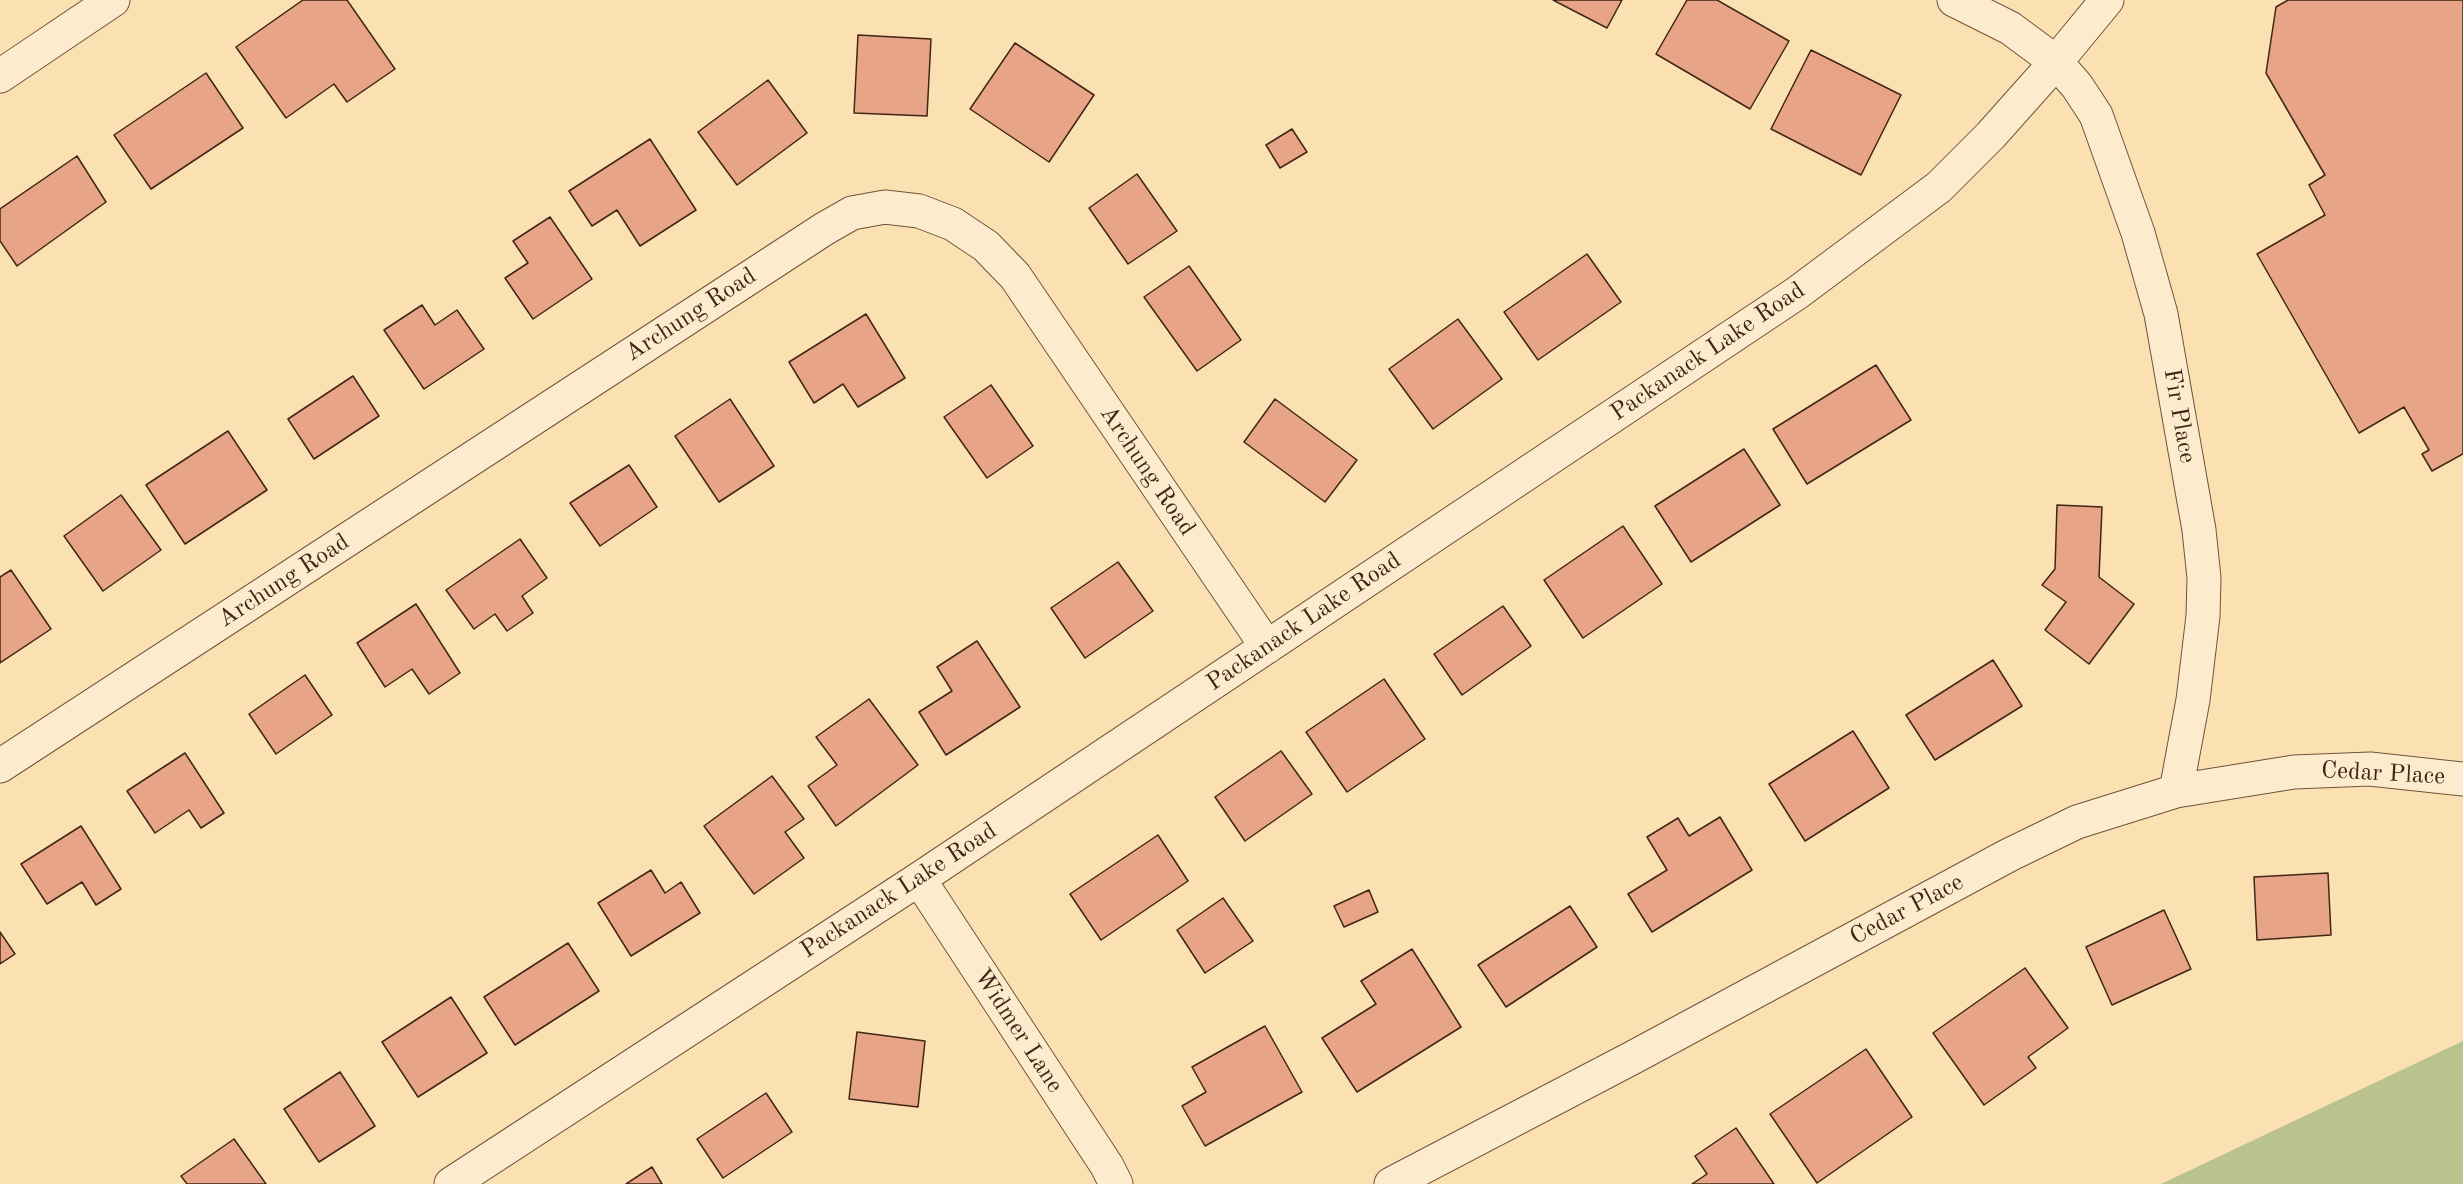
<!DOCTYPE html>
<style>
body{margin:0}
canvas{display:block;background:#fbe0b2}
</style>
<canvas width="2463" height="1184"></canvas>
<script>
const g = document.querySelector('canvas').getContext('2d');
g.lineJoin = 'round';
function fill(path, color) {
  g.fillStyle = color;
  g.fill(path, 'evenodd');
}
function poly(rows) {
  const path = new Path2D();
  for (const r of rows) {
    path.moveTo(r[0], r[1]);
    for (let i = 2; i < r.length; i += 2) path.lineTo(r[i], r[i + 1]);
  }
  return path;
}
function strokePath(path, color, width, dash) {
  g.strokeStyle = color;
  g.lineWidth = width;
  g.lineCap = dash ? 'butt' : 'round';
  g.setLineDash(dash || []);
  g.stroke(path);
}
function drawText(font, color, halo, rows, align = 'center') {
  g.font = font + ' "Old Standard TT",serif';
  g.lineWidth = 4.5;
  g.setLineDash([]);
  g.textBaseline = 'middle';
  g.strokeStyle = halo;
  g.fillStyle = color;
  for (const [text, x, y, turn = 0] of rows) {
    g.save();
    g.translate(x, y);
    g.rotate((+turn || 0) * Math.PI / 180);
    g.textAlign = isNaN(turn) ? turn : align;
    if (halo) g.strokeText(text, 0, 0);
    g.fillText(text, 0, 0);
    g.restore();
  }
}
fill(poly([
 [2463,1041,2463,1184,2161,1184]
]), '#bac390');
const building = poly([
 [303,0,347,0,395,69,347,102,334,84,286,118,236,47,303,0],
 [1553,0,1622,0,1607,28,1553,0],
 [1687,0,1717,0,1789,41,1750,109,1656,54,1687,0],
 [2288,0,2463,0,2463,454,2432,471,2422,454,2429,450,2404,407,2359,433,2257,254,2325,215,2309,185,2325,175,2266,73,2276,7,2288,0],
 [858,35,931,39,927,116,854,113,858,35],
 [1015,43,1094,95,1049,162,970,109,1015,43],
 [1811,50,1901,95,1861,175,1771,129,1811,50],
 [206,73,243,128,151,189,114,135,206,73],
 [768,80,807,133,737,185,698,132,768,80],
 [1292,129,1307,152,1280,168,1266,145,1292,129],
 [650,139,696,210,640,246,617,210,592,226,569,191,650,139],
 [77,156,106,202,17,266,0,241,0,209,77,156],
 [1137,174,1177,231,1128,264,1089,208,1137,174],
 [550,217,592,279,533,319,505,278,528,263,513,241,550,217],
 [1587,254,1621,302,1538,360,1504,312,1587,254],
 [1189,266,1241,340,1197,371,1144,297,1189,266],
 [422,305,435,325,457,310,484,349,424,389,384,330,422,305],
 [866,314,905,378,858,407,843,384,814,403,789,362,866,314],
 [1458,319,1502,379,1433,429,1389,369,1458,319],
 [1876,365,1911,420,1807,484,1773,429,1876,365],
 [353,376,379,416,314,459,288,419,353,376],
 [991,385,1033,446,987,478,944,417,991,385],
 [730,399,774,466,719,502,675,436,730,399],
 [1275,399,1357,460,1325,502,1244,442,1275,399],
 [228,431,267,490,185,544,146,485,228,431],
 [1744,449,1780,505,1691,562,1655,506,1744,449],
 [629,465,657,507,600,546,570,503,629,465],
 [121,495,161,550,103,591,64,536,121,495],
 [2057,505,2102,507,2099,577,2134,604,2089,664,2045,630,2066,602,2042,585,2055,569,2057,505],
 [1623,526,1662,584,1583,638,1544,580,1623,526],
 [520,539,547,578,522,596,533,613,507,631,495,614,474,629,446,590,520,539],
 [1118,562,1153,611,1085,658,1051,608,1118,562],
 [11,570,51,629,0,663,0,577,11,570],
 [416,604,460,673,429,694,412,669,385,687,357,643,416,604],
 [1503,606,1531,646,1462,695,1434,654,1503,606],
 [977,641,1020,707,946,755,919,712,952,691,937,667,977,641],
 [1993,660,2022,706,1935,760,1906,715,1993,660],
 [305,675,332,715,276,754,249,714,305,675],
 [1384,679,1425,739,1347,792,1306,732,1384,679],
 [869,699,918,765,836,826,808,786,837,765,816,737,869,699],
 [1853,731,1889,788,1805,841,1769,784,1853,731],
 [1281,751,1312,794,1245,841,1215,797,1281,751],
 [185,753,224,813,201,828,189,810,155,833,127,791,185,753],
 [772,776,804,819,785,832,804,858,754,894,704,826,772,776],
 [1720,817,1752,870,1652,932,1628,894,1667,870,1647,837,1678,818,1689,836,1720,817],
 [81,826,121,889,96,905,82,882,47,904,21,864,81,826],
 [1158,835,1188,881,1101,940,1070,894,1158,835],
 [651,870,665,893,681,882,700,913,631,956,598,903,651,870],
 [2328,873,2331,935,2257,940,2254,877,2328,873],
 [1369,890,1378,912,1344,927,1334,906,1369,890],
 [1223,898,1253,941,1205,973,1177,930,1223,898],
 [1570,906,1597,947,1506,1007,1478,965,1570,906],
 [2164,910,2191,969,2112,1005,2086,947,2164,910],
 [0,932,15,954,0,964,0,932],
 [568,943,599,991,515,1045,484,997,568,943],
 [1412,949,1461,1027,1357,1092,1322,1038,1376,1004,1361,981,1412,949],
 [2025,968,2068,1028,2028,1057,2036,1068,1984,1105,1933,1033,2025,968],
 [451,997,487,1053,418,1097,382,1042,451,997],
 [1265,1026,1302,1092,1205,1146,1182,1106,1206,1092,1192,1067,1265,1026],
 [857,1032,925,1041,918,1107,849,1099,857,1032],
 [1866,1049,1912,1117,1817,1183,1770,1114,1866,1049],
 [340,1072,375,1126,319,1162,284,1109,340,1072],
 [766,1093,792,1132,723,1178,697,1139,766,1093],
 [1736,1128,1774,1184,1692,1184,1707,1174,1695,1156,1736,1128],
 [234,1139,266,1184,187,1184,181,1176,234,1139],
 [652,1167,662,1184,626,1184,652,1167]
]);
fill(building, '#e7a487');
strokePath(building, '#402615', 1.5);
const minor = poly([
 [1954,0,2010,28,2056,62,2077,86,2096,115,2138,233,2161,314,2199,530,2204,578,2203,616,2193,700,2176,791],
 [0,76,113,0],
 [0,766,824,229,852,213,885,207,919,211,953,224,986,246,1015,276,1267,647],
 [919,879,1107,1166,1116,1184],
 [451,1184,919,879,1797,293,1939,187,1991,135,2056,62,2107,0],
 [1391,1184,1632,1058,2009,855,2077,822,2176,791,2294,772,2370,769,2463,779]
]);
strokePath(minor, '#6f543c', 35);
strokePath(minor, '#fcebcd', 33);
drawText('24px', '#402615', '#fcebcd', [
 ["Archung Road",691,315,-33],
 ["Packanack Lake Road",1708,352,-34],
 ["Fir Place",2179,416,80],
 ["Archung Road",1147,471,56],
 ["Archung Road",284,581,-33],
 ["Packanack Lake Road",1304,622,-34],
 ["Cedar Place",2383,774,3],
 ["Packanack Lake Road",899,891,-33],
 ["Cedar Place",1907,910,-28],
 ["Widmer Lane",1018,1031,57]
]);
</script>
